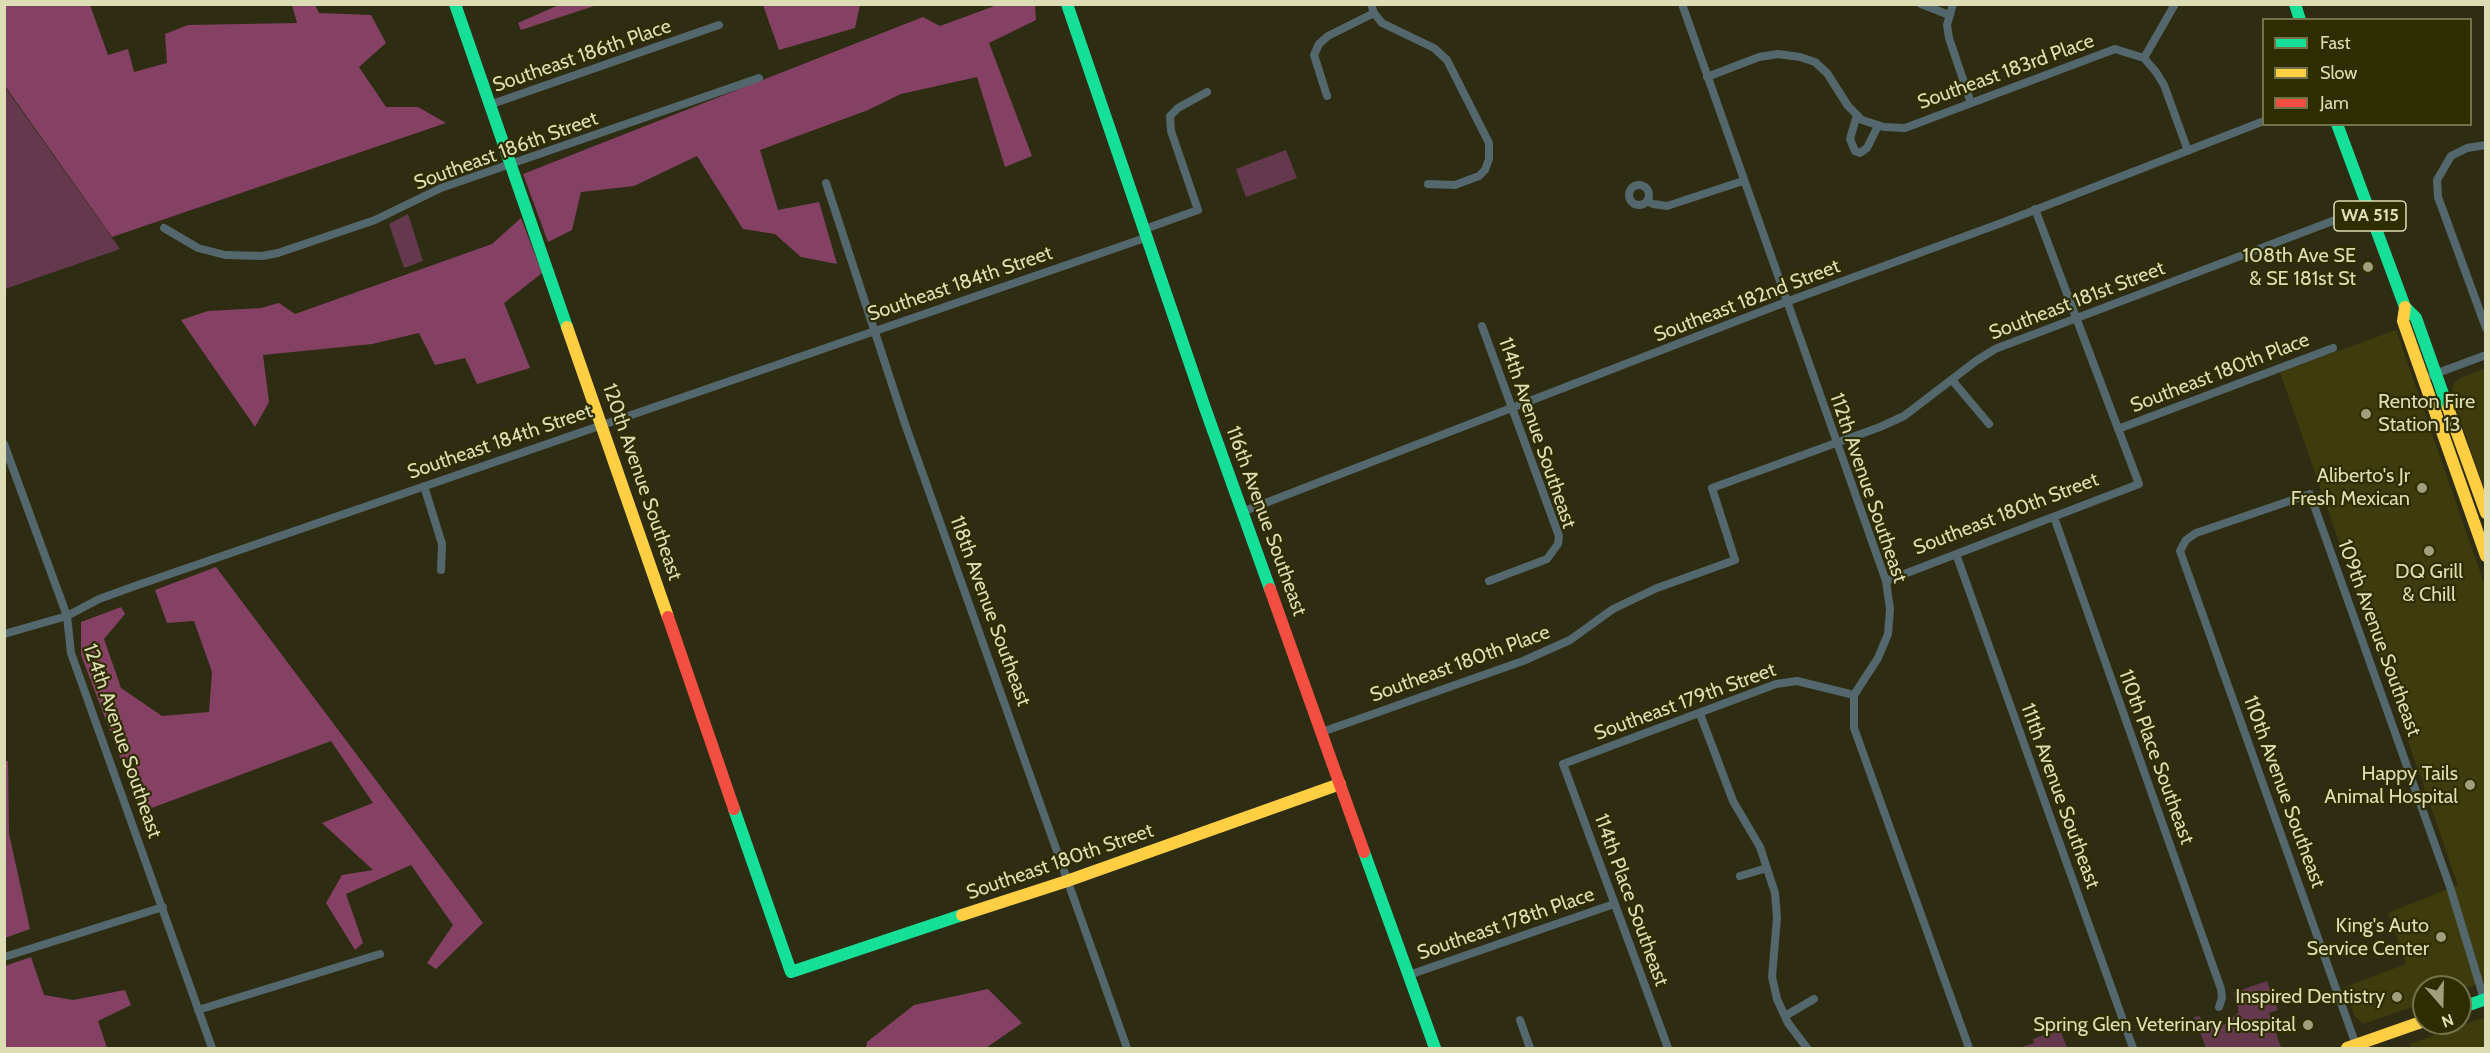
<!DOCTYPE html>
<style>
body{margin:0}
#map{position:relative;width:2490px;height:1053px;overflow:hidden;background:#2e2d14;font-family:Cabin,sans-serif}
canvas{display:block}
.frame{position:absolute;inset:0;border:6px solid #dcddb5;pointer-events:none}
.legend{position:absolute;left:2262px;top:18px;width:210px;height:108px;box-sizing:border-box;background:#2e2d00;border:2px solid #747348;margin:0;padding:8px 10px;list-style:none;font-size:18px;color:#dcddb5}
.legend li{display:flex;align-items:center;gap:12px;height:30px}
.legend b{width:30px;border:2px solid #747348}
.north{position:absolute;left:2412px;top:975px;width:60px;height:60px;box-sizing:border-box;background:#2e2d00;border:2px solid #747348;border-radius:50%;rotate:160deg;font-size:16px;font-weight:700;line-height:24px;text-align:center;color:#dcddb5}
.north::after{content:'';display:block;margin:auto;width:21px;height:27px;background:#9f9f7d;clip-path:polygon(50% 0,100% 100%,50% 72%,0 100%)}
</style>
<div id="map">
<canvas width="2490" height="1053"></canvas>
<div class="frame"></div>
<ul class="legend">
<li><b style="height:8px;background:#16e098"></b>Fast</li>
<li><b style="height:8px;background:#ffcf43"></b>Slow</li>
<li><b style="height:8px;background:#f24e42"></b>Jam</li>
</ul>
<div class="north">N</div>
</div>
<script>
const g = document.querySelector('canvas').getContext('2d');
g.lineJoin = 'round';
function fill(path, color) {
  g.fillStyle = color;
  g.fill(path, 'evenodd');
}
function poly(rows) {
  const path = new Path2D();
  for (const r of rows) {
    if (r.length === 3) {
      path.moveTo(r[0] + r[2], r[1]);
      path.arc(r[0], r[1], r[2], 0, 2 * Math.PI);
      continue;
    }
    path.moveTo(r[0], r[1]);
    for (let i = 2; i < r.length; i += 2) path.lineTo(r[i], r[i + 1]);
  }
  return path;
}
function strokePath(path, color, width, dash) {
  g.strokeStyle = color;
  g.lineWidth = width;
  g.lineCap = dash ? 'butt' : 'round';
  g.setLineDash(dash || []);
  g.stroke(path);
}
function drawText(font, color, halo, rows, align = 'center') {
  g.font = font + ' Cabin,sans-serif';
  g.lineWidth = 4.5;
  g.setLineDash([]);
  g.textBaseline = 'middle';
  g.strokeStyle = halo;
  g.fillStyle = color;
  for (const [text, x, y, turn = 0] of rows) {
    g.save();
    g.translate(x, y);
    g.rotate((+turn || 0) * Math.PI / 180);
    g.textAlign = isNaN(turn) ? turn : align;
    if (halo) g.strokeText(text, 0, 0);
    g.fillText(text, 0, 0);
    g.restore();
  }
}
fill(poly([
 [2396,330,2485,586,2485,981,2460,990,2460,987,2424,987,2424,1003,2363,1024,2354,1015,2345,987,2406,964,2388,913,2458,885,2280,372],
 [2485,368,2485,490,2453,400,2452,392,2453,384,2459,379],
 [2485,1017,2485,1048,2412,1048,2410,1044]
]), '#3e3c0d');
fill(poly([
 [4,86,120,249,5,289,4,289],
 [1286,150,1297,178,1246,197,1236,169],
 [408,214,423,261,404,268,389,224],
 [2267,981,2278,1010,2269,1013,2281,1047,2206,1048,2194,1017,2199,1016,2204,1022,2214,1027,2225,1024,2239,1012,2233,993],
 [2060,1029,2067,1048,2019,1048,2034,1043,2033,1039]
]), '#64394d');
fill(poly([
 [561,4,597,5,521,30,518,23],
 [1000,4,1035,5,1036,20,989,43,1032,156,1005,167,977,77,901,94,868,110,760,150,778,210,819,202,837,264,801,257,775,234,743,229,697,156,634,186,581,192,572,230,548,242,523,174,923,17,940,26],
 [4,5,90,5,108,55,128,49,134,72,167,63,165,34,188,25,297,23,292,5,315,5,319,13,371,15,386,43,359,67,386,107,418,107,446,123,112,237,5,86],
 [763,5,763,4,860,5,855,28,779,50],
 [521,218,542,273,504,303,530,368,477,384,465,358,435,365,419,333,372,344,263,355,269,402,255,427,181,320,208,311,261,308,279,303,295,314,492,244],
 [216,567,483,923,436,969,427,963,453,925,411,865,346,894,363,943,355,950,326,903,342,875,373,870,322,823,373,803,331,741,141,812,81,655,81,622,121,607,125,614,104,639,121,688,162,716,209,712,212,672,194,621,167,623,155,590],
 [8,761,9,834,30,929,5,938,4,762],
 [31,957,44,995,73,1000,125,990,131,1005,98,1021,107,1048,5,1048,5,966],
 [988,989,1022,1023,986,1048,866,1048,867,1042,914,1005]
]), '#854164');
strokePath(poly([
 [1371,4,1374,13,1382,23,1434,48,1447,60,1489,143,1489,159,1485,170,1479,176,1455,185,1428,184],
 [1682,4,1886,581,1890,609,1888,634,1878,658,1854,695,1854,728,1969,1048],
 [1921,4,1949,15],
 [1953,4,1947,25,1949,38,1971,103],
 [2144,58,2175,4],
 [1707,77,1759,57,1778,54,1800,57,1815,62,1827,73,1848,106,1862,120,1884,127,1905,128,2115,49,2144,58,2156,72,2164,85,2188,151],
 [1327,96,1314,55,1319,44,1328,36,1374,13],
 [489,105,719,25],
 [1857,115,1850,139,1855,151,1860,153,1867,148,1878,126],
 [2486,145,2467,148,2451,156,2437,180,2438,197,2486,328],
 [826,183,905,424,1127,1048],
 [1639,195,10],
 [1647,201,1653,204,1667,206,1743,181],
 [164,228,198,248,225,255,262,256,278,253,375,220,441,188,759,78],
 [1142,230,1198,210,1171,131,1170,116,1178,108,1207,92],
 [1482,326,1559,536,1558,544,1547,559,1489,581],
 [2432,375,2486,355],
 [1952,380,1989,424],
 [2118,429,2333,348],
 [4,444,67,616,71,653,212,1048],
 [424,486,442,544,441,570],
 [1242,512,1786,302,2004,222,2264,121],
 [2054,517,2221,989,2222,998,2219,1007],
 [1956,554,2133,1048],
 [1886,581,2139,484,2035,209],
 [4,634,67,616,99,599,135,586,1145,238],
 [1700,714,1733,801,1760,847,1775,893,1777,918,1772,977,1777,999,1788,1023,1807,1048],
 [1322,732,1523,661,1570,640,1613,609,1657,588,1735,560,1712,488,1880,427,1904,416,1976,361,1995,349,2367,208],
 [1740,876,1767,868],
 [4,957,163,907],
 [1409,975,1614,904],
 [198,1010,380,954],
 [1785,1016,1814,999],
 [1520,1020,1530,1048],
 [2356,1045,2180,551,2186,540,2196,533,2310,494,2450,887,2484,999],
 [1668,1048,1563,764,1776,684,1797,681,1854,695]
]), '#53676c', 8);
strokePath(poly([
 [455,4,567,327],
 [1067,4,1205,408,1270,589],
 [2295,4,2300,20],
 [2337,124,2405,307,2416,318,2448,408],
 [734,809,791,972,962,915],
 [1364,852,1435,1048],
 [2460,1008,2486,999]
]), '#16e098', 12);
strokePath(poly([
 [2405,307,2403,321,2486,556],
 [567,327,668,617],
 [2448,408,2486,513],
 [962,915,1067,881,1340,784],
 [2347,1048,2424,1021]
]), '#ffcf43', 12);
strokePath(poly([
 [1270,589,1364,852],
 [668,617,734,809]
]), '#f24e42', 12);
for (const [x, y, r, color] of [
 [2368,267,6,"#9f9f7d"],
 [2366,414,6,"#9f9f7d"],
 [2422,488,6,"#9f9f7d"],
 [2429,551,6,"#9f9f7d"],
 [2470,785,6,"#9f9f7d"],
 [2441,937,6,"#9f9f7d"],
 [2397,997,6,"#9f9f7d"],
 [2308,1025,6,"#9f9f7d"]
]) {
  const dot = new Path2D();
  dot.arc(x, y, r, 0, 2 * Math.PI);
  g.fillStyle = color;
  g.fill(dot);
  strokePath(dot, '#2e2d00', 2);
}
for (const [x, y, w] of [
 [2370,216,72]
]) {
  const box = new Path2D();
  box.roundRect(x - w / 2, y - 15, w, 30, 4.5);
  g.fillStyle = '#2e2d00';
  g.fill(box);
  strokePath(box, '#dcddb5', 1.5);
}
drawText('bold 18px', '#dcddb5', null, [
 ["WA 515",2370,216]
]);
drawText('20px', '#dcddb5', '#2e2d00', [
 ["Southeast 186th Place",582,56,-19],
 ["Southeast 183rd Place",2006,72,-20],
 ["Southeast 186th Street",506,151,-20],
 ["Southeast 184th Street",960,284,-19],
 ["Southeast 182nd Street",1747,301,-21],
 ["Southeast 181st Street",2077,301,-21],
 ["Southeast 180th Place",2220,373,-21],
 ["114th Avenue Southeast",1537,433,71],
 ["Southeast 184th Street",500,442,-19],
 ["120th Avenue Southeast",642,482,71],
 ["112th Avenue Southeast",1868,488,71],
 ["Southeast 180th Street",2006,514,-21],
 ["116th Avenue Southeast",1266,521,70],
 ["118th Avenue Southeast",990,611,70],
 ["109th Avenue Southeast",2379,638,70],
 ["Southeast 180th Place",1460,664,-20],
 ["Southeast 179th Street",1685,702,-20],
 ["124th Avenue Southeast",122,741,71],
 ["110th Place Southeast",2156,757,70],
 ["110th Avenue Southeast",2284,792,70],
 ["111th Avenue Southeast",2060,796,70],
 ["Southeast 180th Street",1060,862,-19],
 ["114th Place Southeast",1631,900,70],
 ["Southeast 178th Place",1506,924,-19]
]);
drawText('20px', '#dcddb5', '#2e2d00', [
 ["108th Ave SE",2356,256],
 ["& SE 181st St",2356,279],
 ["Renton Fire",2378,402,"left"],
 ["Station 13",2378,425,"left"],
 ["Aliberto's Jr",2410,476],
 ["Fresh Mexican",2410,499],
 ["DQ Grill",2429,572,"center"],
 ["& Chill",2429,595,"center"],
 ["Happy Tails",2458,774],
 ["Animal Hospital",2458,797],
 ["King's Auto",2429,926],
 ["Service Center",2429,949],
 ["Inspired Dentistry",2385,997],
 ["Spring Glen Veterinary Hospital",2296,1025]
], 'right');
</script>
